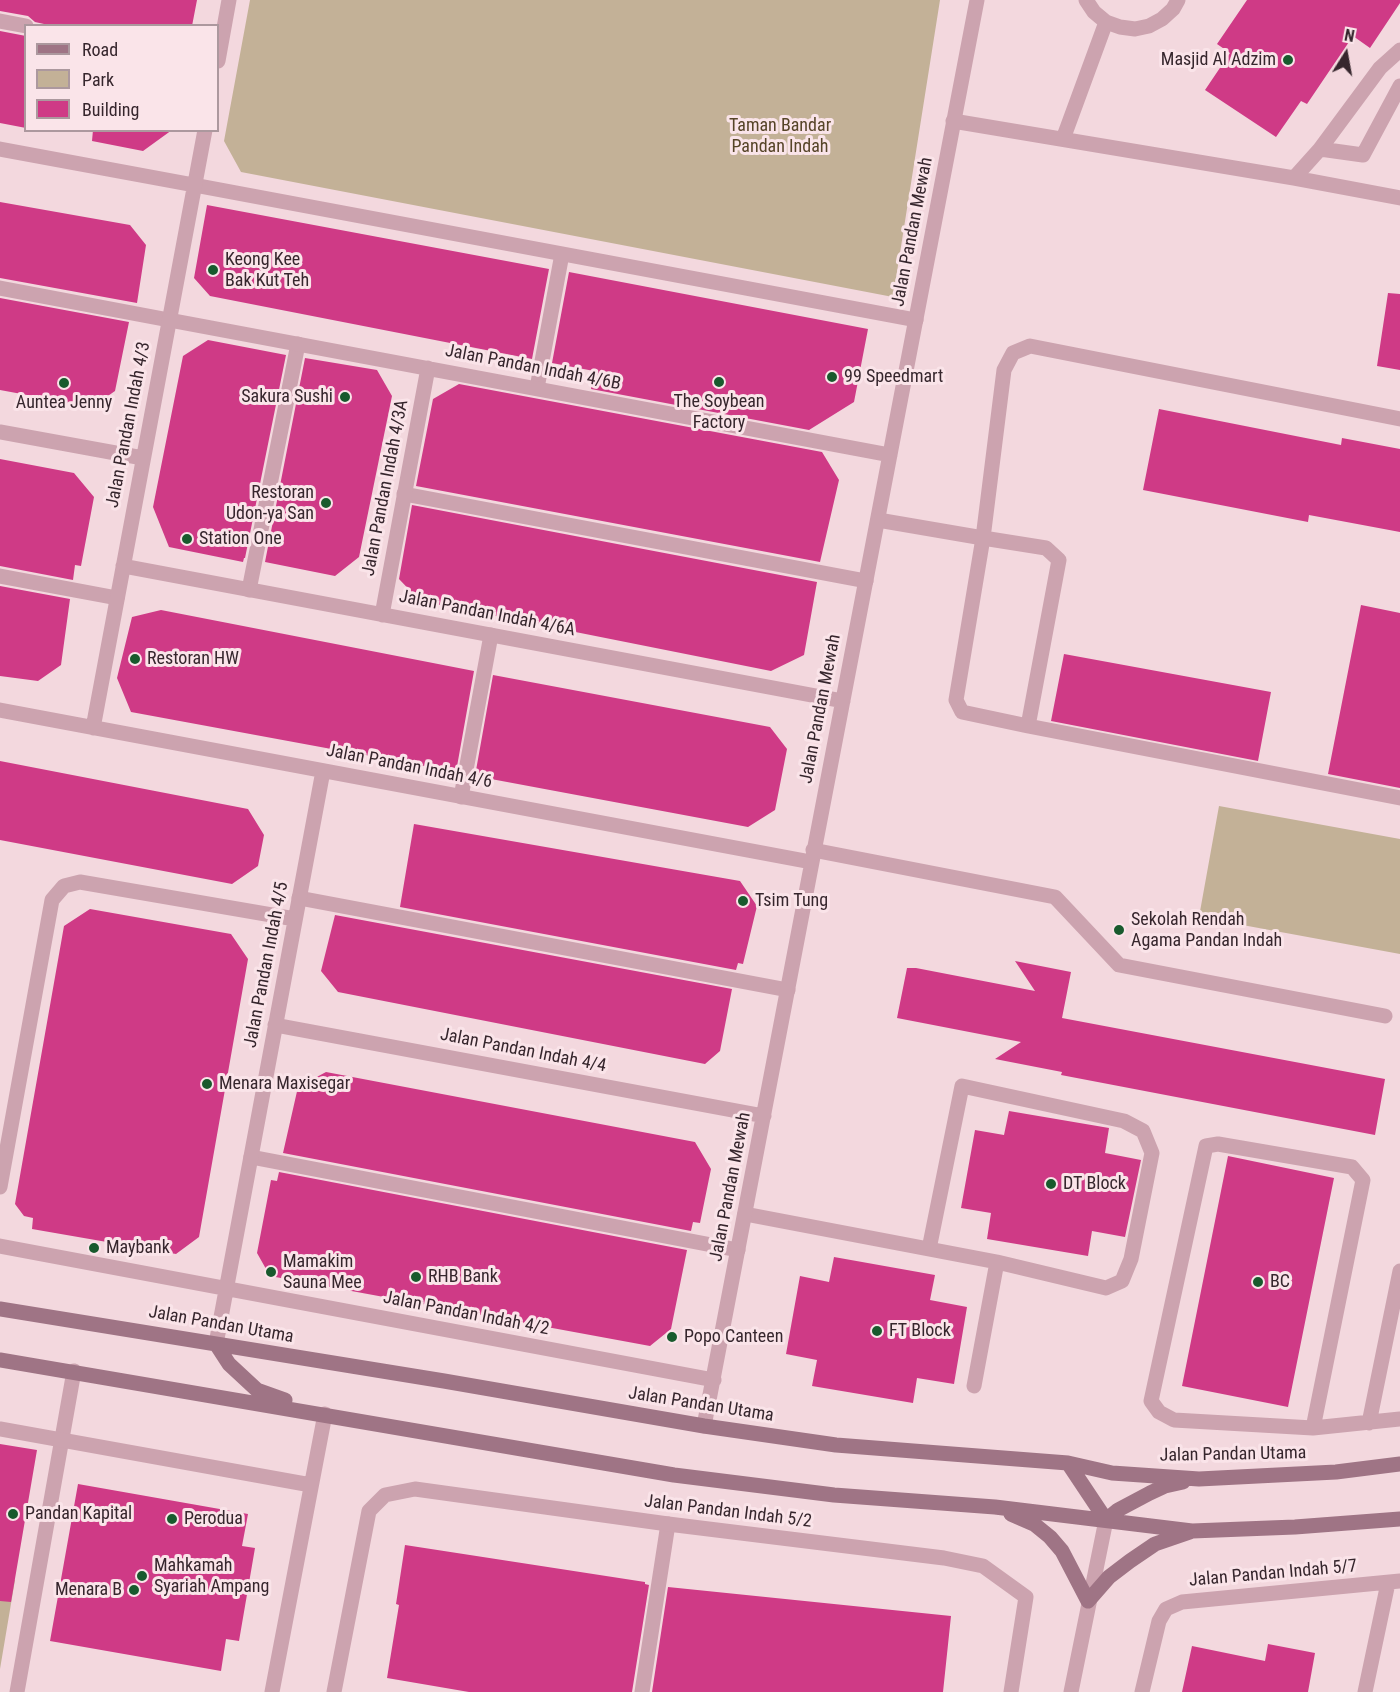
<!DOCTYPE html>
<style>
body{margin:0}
#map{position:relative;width:1400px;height:1692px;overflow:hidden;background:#f3d8de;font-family:"Roboto Condensed",sans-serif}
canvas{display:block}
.legend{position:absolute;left:24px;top:24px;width:195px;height:108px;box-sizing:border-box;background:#fae4e9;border:2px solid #ac989e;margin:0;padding:8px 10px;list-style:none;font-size:18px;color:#36262d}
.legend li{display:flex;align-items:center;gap:12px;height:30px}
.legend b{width:30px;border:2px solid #ac989e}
.north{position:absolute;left:1316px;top:24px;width:60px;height:60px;-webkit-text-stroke:4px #fae4e9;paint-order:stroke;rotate:11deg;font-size:16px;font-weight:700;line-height:24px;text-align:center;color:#36262d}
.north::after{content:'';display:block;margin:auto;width:21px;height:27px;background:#36262d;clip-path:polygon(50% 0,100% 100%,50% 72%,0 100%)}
</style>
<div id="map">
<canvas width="1400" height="1692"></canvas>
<ul class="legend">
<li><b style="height:8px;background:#9f7485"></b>Road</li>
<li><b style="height:16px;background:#c3b197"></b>Park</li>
<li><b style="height:16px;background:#cf3a86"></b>Building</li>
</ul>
<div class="north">N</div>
</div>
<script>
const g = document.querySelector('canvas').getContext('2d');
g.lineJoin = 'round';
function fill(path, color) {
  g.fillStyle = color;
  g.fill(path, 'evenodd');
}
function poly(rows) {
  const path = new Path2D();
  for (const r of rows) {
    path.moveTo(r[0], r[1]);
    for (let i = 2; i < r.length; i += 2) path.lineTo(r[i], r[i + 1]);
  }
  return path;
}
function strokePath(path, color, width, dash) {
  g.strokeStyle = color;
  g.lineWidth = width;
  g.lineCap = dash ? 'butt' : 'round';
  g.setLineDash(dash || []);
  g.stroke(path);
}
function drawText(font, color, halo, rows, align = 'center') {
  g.font = font + ' "Roboto Condensed",sans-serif';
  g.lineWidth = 6;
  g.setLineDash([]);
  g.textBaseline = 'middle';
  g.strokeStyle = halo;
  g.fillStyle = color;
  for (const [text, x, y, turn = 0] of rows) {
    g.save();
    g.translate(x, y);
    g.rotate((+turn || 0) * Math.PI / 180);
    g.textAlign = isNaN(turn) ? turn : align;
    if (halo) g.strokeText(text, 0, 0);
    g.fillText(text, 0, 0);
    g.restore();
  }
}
fill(poly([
 [250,0,940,0,893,297,241,172,224,141],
 [1219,806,1400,839,1400,954,1199,917],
 [0,1577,15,1580,0,1669]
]), '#c3b197');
fill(poly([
 [0,0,197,0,192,26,53,26,35,22,28,16,0,11],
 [1247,0,1400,0,1400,3,1370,48,1353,36,1307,104,1301,101,1276,137,1205,90,1230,53,1217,44],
 [0,31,26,36,26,128,0,123],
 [93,130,172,130,143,151,92,141],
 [0,202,130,225,146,245,137,303,0,278],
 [207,205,549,269,532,359,210,296,194,278],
 [569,272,868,329,854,402,809,430,591,389,594,371,552,363],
 [1388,293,1400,294,1400,370,1377,366],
 [0,298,129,322,115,391,92,407,0,390],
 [208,340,286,355,245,558,244,558,243,562,169,547,153,507,183,356],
 [305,358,377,370,392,396,359,557,335,576,265,562],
 [459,384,822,452,839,480,820,562,416,486,433,399],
 [1159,409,1341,445,1342,438,1400,449,1400,532,1309,515,1308,522,1143,490],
 [0,459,74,473,94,497,81,566,75,565,73,580,0,566],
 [412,505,817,582,804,655,771,671,420,601,399,579],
 [0,586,70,599,61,665,38,681,0,676],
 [1361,605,1400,613,1400,788,1328,774],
 [161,610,474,671,456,772,131,712,117,678,132,617],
 [1064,654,1271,692,1258,761,1051,721],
 [493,675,770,727,787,749,775,810,748,827,475,776],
 [0,761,248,809,264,835,258,866,232,884,0,840],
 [414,824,740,881,757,906,743,964,738,963,736,970,400,907],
 [90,909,231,934,248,959,199,1237,176,1254,32,1229,33,1218,24,1216,15,1204,64,926],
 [335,915,732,989,720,1051,705,1064,338,992,321,971],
 [1015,961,1071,972,1062,1018,1385,1079,1375,1135,1061,1075,1062,1072,995,1059,1021,1042,897,1018,907,968,916,968,1035,991],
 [326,1072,695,1142,711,1169,700,1223,693,1222,691,1231,283,1153,298,1087],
 [1009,1111,1109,1128,1105,1153,1141,1160,1125,1237,1092,1231,1088,1256,987,1239,991,1213,961,1208,975,1130,1004,1135],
 [1228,1156,1334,1178,1288,1407,1182,1386],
 [279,1172,687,1250,671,1329,650,1346,270,1276,257,1253,271,1180,277,1181],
 [834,1257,935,1275,930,1300,967,1307,954,1384,917,1378,913,1403,812,1386,817,1360,786,1354,800,1276,829,1282],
 [0,1444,37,1450,11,1602,0,1601],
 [78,1484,248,1514,242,1546,255,1548,239,1641,226,1639,221,1671,50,1641],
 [405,1545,645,1582,645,1584,649,1585,632,1692,469,1692,387,1678,399,1605,396,1604],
 [668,1587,951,1616,943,1692,652,1692],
 [1268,1644,1315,1653,1308,1692,1182,1692,1192,1646,1265,1661]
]), '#cf3a86');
strokePath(poly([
 [1086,0,1094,12,1106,22,1120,27,1135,29,1149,26,1162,19,1173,9,1178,0],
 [0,21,26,26],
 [953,121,1294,178,1400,198],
 [1063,139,1106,22],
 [1320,149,1363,155,1400,86],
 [1294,178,1320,149,1380,68,1400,50],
 [194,185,916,320],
 [0,288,169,320],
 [537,388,562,254],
 [404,494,866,581],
 [878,520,983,538,1046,548,1059,560,1028,726,962,712,956,700,983,538,1004,370,1013,353,1030,346,1400,419],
 [0,576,117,598],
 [249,590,298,344],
 [1028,726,1400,798],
 [461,797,491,635],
 [813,850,1055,897,1119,965,1385,1016],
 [299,898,788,990],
 [251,1157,738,1250],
 [745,1214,997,1262,1106,1288,1122,1281,1131,1259,1152,1153,1143,1131,1124,1121,962,1086,929,1249],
 [974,1386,997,1262],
 [1369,1423,1400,1271],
 [1313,1428,1363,1180,1352,1167,1218,1144,1206,1146,1151,1401,1159,1412,1174,1420,1313,1428,1400,1419],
 [17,1692,74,1371],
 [642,1692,668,1524]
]), '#cca3af', 15);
strokePath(poly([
 [218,61,229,0],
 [0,149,194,185],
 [169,320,890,455],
 [0,432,143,458],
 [123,566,843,701],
 [382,615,428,368],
 [0,710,811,862],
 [93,728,205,130],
 [275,1025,764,1116],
 [0,1187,52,900,64,886,80,882,295,919],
 [0,1246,714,1380],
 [216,1344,323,771],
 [704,1426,977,0],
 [0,1429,311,1485],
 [272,1692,325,1414],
 [334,1692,369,1511,385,1495,415,1489,668,1524,944,1558,983,1566,1026,1597,1011,1692],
 [1142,1692,1159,1621,1166,1609,1182,1602,1400,1581],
 [1365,1692,1388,1583]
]), '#cca3af', 15);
strokePath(poly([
 [1071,1692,1106,1520]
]), '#cca3af', 15);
strokePath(poly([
 [0,1309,444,1381,704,1426,836,1445,1068,1463,1112,1473,1199,1479,1336,1472,1400,1464],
 [216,1344,229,1364,257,1390,285,1400],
 [0,1360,674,1475,834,1495,995,1507,1192,1531,1295,1527,1400,1519],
 [1068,1463,1106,1520],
 [1011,1514,1034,1524,1050,1537,1062,1551,1088,1601,1109,1577,1130,1561,1155,1544,1190,1532],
 [1106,1520,1118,1510,1150,1493,1165,1486,1183,1482]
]), '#9f7485', 15);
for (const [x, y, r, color] of [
 [1288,60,6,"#185a2d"],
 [213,270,6,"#185a2d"],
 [832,377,6,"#185a2d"],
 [719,382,6,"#185a2d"],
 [64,383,6,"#185a2d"],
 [345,397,6,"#185a2d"],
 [326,503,6,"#185a2d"],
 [187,539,6,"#185a2d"],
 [135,659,6,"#185a2d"],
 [743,901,6,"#185a2d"],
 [1119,930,6,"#185a2d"],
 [207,1084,6,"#185a2d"],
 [1051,1184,6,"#185a2d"],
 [94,1248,6,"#185a2d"],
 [271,1272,6,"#185a2d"],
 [416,1277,6,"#185a2d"],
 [1258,1282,6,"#185a2d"],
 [877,1331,6,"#185a2d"],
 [672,1337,6,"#185a2d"],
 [13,1514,6,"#185a2d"],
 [172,1519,6,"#185a2d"],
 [142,1576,6,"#185a2d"],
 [134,1590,6,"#185a2d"]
]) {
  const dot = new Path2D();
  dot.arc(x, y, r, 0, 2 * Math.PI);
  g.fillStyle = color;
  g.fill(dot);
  strokePath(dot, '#fae4e9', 2);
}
drawText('18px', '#36262d', '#fae4e9', [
 ["Masjid Al Adzim",1276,60,"right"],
 ["Keong Kee",225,260],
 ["Bak Kut Teh",225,281],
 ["99 Speedmart",844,377],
 ["Sakura Sushi",333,397,"right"],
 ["The Soybean",719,402,"center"],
 ["Factory",719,423,"center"],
 ["Auntea Jenny",64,403,"center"],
 ["Restoran",314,493,"right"],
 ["Udon-ya San",314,514,"right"],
 ["Station One",199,539],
 ["Restoran HW",147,659],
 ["Tsim Tung",755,901],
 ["Sekolah Rendah",1131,920],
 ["Agama Pandan Indah",1131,941],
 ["Menara Maxisegar",219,1084],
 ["DT Block",1063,1184],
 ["Maybank",106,1248],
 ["Mamakim",283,1262],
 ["Sauna Mee",283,1283],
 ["RHB Bank",428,1277],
 ["BC",1270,1282],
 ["FT Block",889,1331],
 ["Popo Canteen",684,1337],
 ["Pandan Kapital",25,1514],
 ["Perodua",184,1519],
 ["Mahkamah",154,1566],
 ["Syariah Ampang",154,1587],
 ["Menara B",122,1590,"right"]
], 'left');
drawText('18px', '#564428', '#fae4e9', [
 ["Taman Bandar",780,126],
 ["Pandan Indah",780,147]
]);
drawText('18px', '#36262d', '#fae4e9', [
 ["Jalan Pandan Mewah",913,232,-79],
 ["Jalan Pandan Indah 4/6B",533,368,11],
 ["Jalan Pandan Indah 4/3",129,425,-79],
 ["Jalan Pandan Indah 4/3A",386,488,-79],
 ["Jalan Pandan Indah 4/6A",487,614,11],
 ["Jalan Pandan Mewah",821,709,-79],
 ["Jalan Pandan Indah 4/6",409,767,11],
 ["Jalan Pandan Indah 4/5",267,965,-79],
 ["Jalan Pandan Indah 4/4",523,1051,11],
 ["Jalan Pandan Mewah",731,1187,-79],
 ["Jalan Pandan Indah 4/2",466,1314,11],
 ["Jalan Pandan Utama",221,1325,10],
 ["Jalan Pandan Utama",701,1405,9],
 ["Jalan Pandan Utama",1233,1455,-1],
 ["Jalan Pandan Indah 5/2",728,1512,7],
 ["Jalan Pandan Indah 5/7",1273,1574,-5]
]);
</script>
